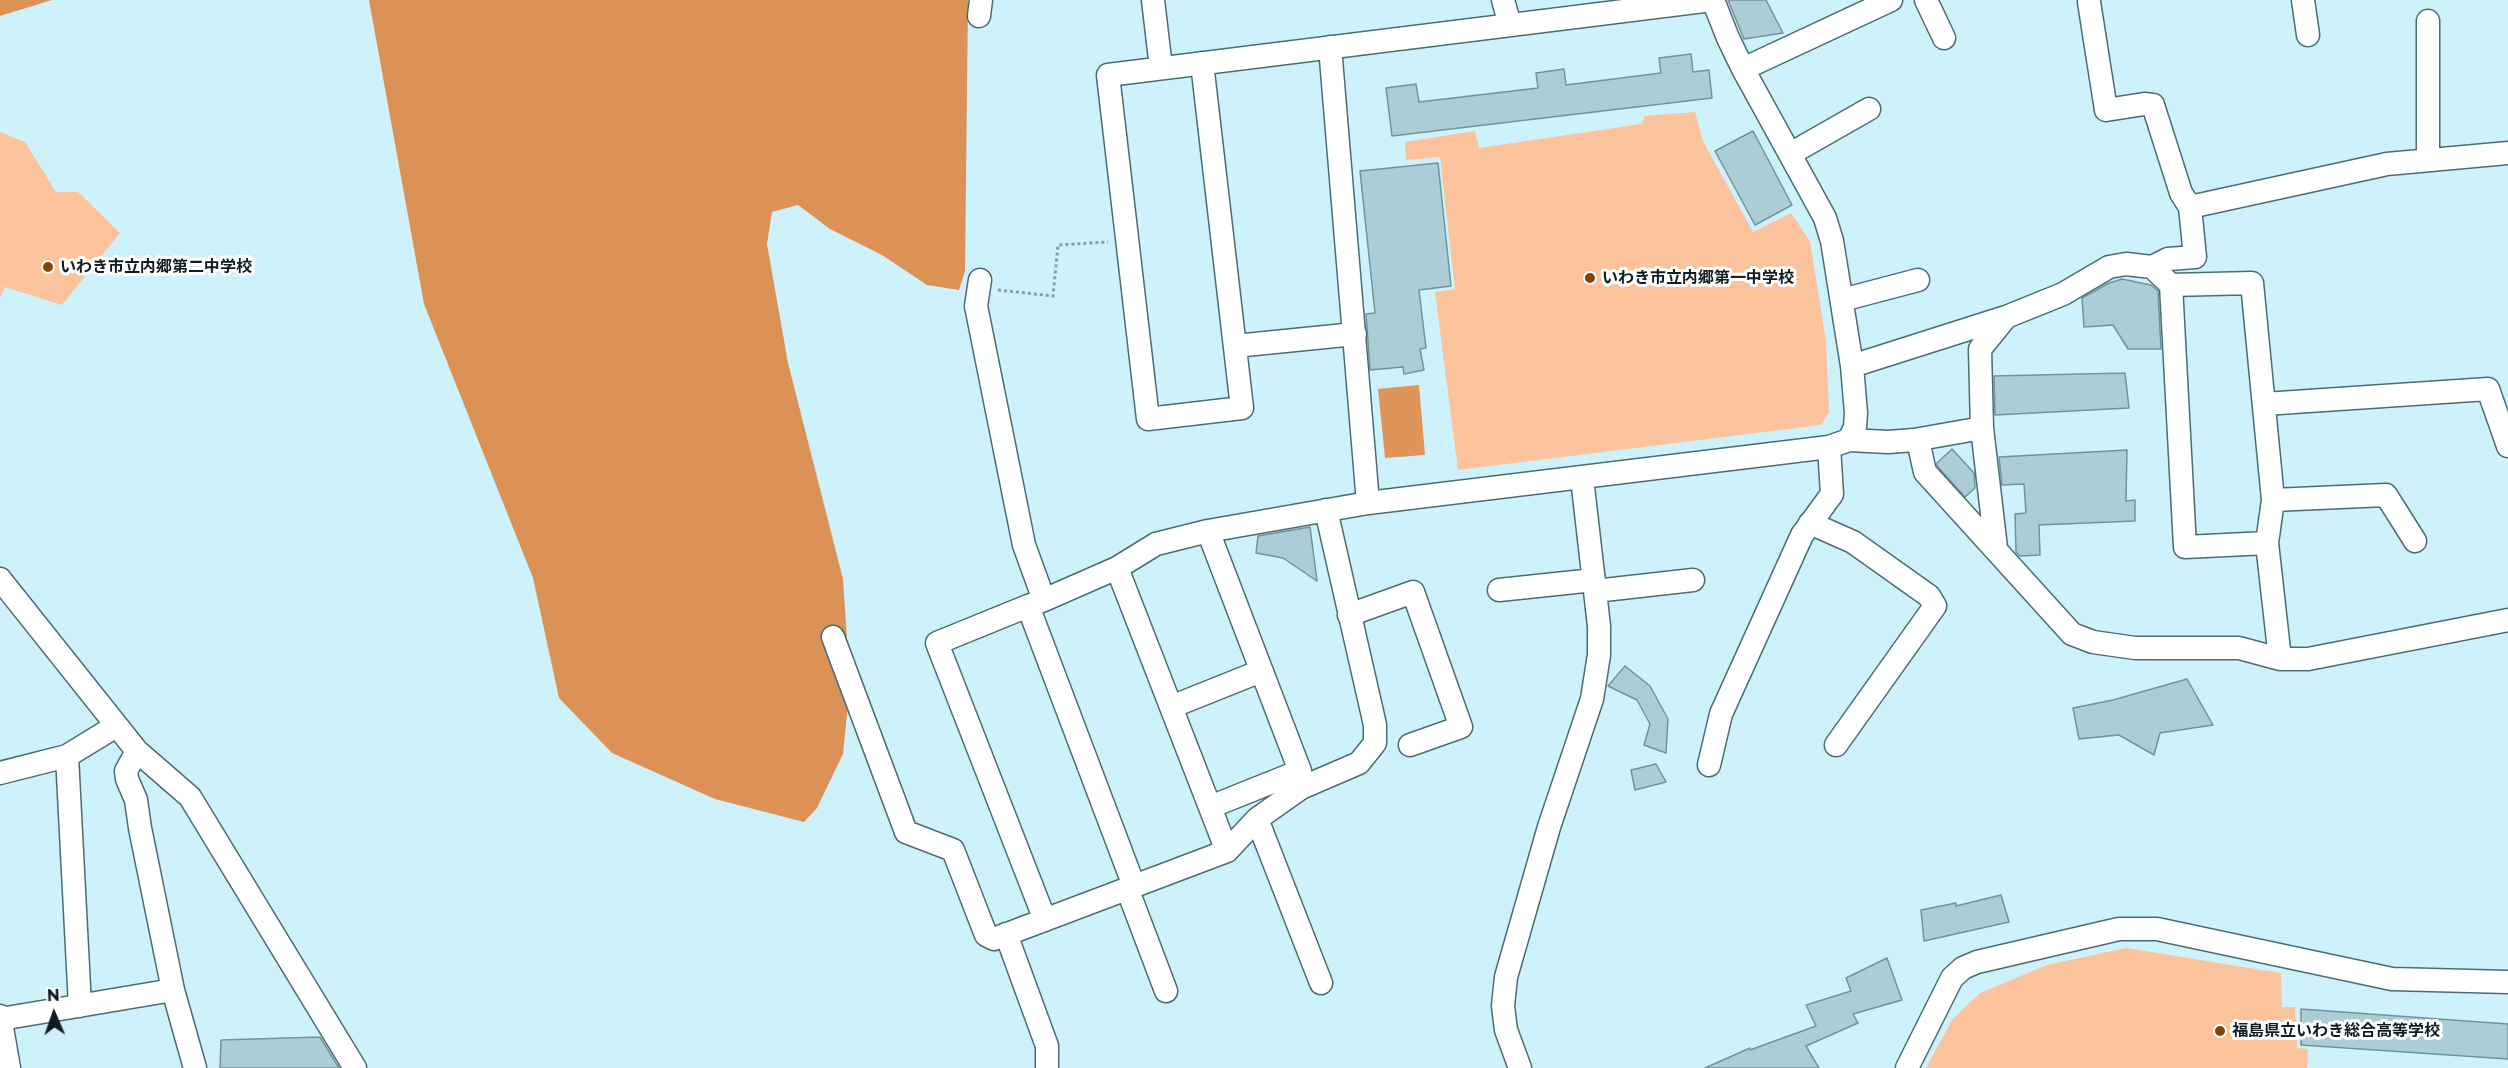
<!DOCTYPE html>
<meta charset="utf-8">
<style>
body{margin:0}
#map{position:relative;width:2508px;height:1068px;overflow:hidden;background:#cef2fb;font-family:Montserrat,sans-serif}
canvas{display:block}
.north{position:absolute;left:24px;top:984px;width:60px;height:60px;-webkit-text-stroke:4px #fff;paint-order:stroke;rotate:358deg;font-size:16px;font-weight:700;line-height:24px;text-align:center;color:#0f1d20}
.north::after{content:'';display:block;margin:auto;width:21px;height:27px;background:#0f1d20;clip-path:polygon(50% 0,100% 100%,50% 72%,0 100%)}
</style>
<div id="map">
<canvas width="2508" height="1068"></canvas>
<div class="north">N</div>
</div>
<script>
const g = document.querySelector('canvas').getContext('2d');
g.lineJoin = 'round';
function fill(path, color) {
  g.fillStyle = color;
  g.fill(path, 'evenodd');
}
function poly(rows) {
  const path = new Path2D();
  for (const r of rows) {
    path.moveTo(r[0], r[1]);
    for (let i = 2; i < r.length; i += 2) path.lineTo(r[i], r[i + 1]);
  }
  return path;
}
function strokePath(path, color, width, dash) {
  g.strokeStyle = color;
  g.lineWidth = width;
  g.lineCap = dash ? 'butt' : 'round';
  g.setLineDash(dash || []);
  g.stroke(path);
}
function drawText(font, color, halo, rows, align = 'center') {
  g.font = font + ' Montserrat,"Noto Sans JP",sans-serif';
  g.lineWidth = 6;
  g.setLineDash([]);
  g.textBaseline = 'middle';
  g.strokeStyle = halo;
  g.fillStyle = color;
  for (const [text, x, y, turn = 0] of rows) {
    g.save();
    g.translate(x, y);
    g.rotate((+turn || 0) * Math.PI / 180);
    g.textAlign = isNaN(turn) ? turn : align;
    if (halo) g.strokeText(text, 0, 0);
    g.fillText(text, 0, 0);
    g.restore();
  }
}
fill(poly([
 [1695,112,1703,141,1753,232,1791,213,1810,241,1826,341,1829,412,1821,425,1458,470,1435,292,1455,289,1440,157,1406,160,1405,142,1475,131,1479,148,1642,124,1645,116],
 [0,132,25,142,56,192,78,192,120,233,62,305,5,287,0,298],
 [2126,948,2281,973,2282,1007,2295,1007,2297,1048,2308,1049,2307,1068,1926,1068,1952,1020,1980,993,2047,965]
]), '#fac39c');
fill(poly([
 [0,0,52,0,0,16],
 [369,0,968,0,965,271,959,290,927,285,882,255,830,229,798,205,772,212,767,244,788,363,843,579,850,684,843,754,817,808,804,822,715,799,612,753,559,698,533,578,424,304]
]), '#dc9157');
fill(poly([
 [1419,385,1425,455,1385,458,1378,389]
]), '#df945a');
const building = poly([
 [1728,0,1766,0,1783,33,1744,39,1728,0],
 [1691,54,1693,72,1709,70,1712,98,1392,136,1386,88,1416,84,1419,102,1538,88,1536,73,1564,69,1566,85,1661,73,1659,58,1691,54],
 [1753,131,1792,205,1755,225,1715,151,1753,131],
 [1438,163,1451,286,1419,290,1426,348,1420,349,1424,370,1404,374,1403,367,1370,370,1366,314,1375,313,1360,171,1438,163],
 [2122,279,2151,285,2158,291,2161,349,2128,349,2113,325,2084,327,2082,298,2109,283,2122,279],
 [2125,373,2129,408,1995,415,1994,376,2125,373],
 [1952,449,1974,473,1975,488,1965,497,1937,466,1937,463,1952,449],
 [2127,450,2126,501,2135,500,2135,521,2039,525,2040,555,2020,556,2016,552,2015,514,2026,513,2024,484,2002,485,1999,457,2127,450],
 [1310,527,1317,581,1283,558,1256,553,1258,536,1310,527],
 [1625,666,1650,686,1668,719,1666,753,1644,745,1650,724,1637,700,1608,686,1625,666],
 [2187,679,2213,725,2160,733,2154,755,2119,735,2079,739,2073,708,2113,700,2187,679],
 [1656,764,1666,782,1635,790,1631,770,1656,764],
 [2001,895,2009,922,1924,941,1921,910,1956,903,1956,906,2001,895],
 [1887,958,1902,1000,1853,1014,1858,1023,1806,1046,1819,1068,1705,1068,1750,1048,1750,1050,1816,1026,1806,1005,1851,991,1846,978,1887,958],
 [2301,1009,2508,1024,2508,1059,2301,1045,2301,1009],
 [320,1037,339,1068,220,1068,221,1040,320,1037]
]);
fill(building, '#aacdd6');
strokePath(building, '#72939c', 1.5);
const minor = poly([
 [1153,0,1161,68],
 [1503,0,1510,25],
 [1713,0,1728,38,1743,69,1825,218,1832,241,1852,366,1856,413,1855,427,1849,440],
 [1926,0,1944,38],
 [2303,0,2308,35],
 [2089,2,2106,110,2144,104,2153,105,2181,193,2190,207],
 [979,16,981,0],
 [1330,47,1368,503],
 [1202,63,1242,408,1148,419,1108,75,1712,0],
 [1743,69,1891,0],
 [1790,154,1869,109],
 [2428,160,2428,21],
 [2152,267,2168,259,2195,257,2190,207,2387,164,2508,153],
 [980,280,976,306,1024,545,1044,600,1028,606,1134,886],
 [2171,285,2252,283,2273,500,2267,543,2280,659],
 [1842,300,1918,280],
 [1235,346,1355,334],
 [1852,366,2006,317,2063,294,2109,267,2126,264,2152,267,2171,285,2185,547,2267,543],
 [2264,404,2488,389,2508,446],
 [1914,440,1982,428],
 [2273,500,2386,495,2415,541],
 [1810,523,1853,542,1929,596,1935,606,1836,745],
 [1208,531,1300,771,1210,807],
 [1996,548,1982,428,1980,349,2006,317],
 [1117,568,1227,851],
 [0,579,137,751,190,797,355,1068],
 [1499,590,1594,580],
 [1595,591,1693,580],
 [1044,600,1117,568,1156,544,1208,531,1368,503,1829,447,1849,440,1888,442,1914,440,1919,445,1925,472,2072,634,2093,642,2135,648,2239,648,2280,659,2308,659,2508,620],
 [1028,606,937,643,1045,920],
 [1349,615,1413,592,1461,727,1410,745],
 [833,637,906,832,953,850,986,935,994,939,1227,851,1257,819],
 [1171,707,1261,671],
 [137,751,126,771,127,779,136,800,140,828,173,990,195,1068],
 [67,756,80,1006],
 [1709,765,1721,714,1802,535,1832,494,1829,447],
 [0,773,67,756,116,726],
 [1127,888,1166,991],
 [1006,934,1047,1046,1047,1068],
 [1321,983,1257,819,1301,788,1359,763,1375,743,1375,725,1326,510],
 [0,1016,9,1068],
 [1,1019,173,990],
 [1520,1068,1506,1030,1503,1006,1506,977,1549,827,1592,699,1599,655,1599,626,1582,478],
 [1907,1068,1952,978,1963,968,1977,962,2119,929,2157,929,2392,979,2508,982]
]);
strokePath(minor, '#4c6c74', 25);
strokePath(poly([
 [998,290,1053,296,1058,245,1108,242]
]), '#849fa6', 3, [3, 3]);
strokePath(minor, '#fff', 22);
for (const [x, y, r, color] of [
 [48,267,6,"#834505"],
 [1590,278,6,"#834505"],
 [2220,1031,6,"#834505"]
]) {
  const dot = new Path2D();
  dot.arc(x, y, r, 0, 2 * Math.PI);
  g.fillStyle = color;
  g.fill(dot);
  strokePath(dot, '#fff', 2);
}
drawText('bold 16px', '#0f1d20', '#fff', [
 ["いわき市立内郷第二中学校",60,267],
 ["いわき市立内郷第一中学校",1602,278],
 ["福島県立いわき総合高等学校",2232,1031]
], 'left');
</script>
